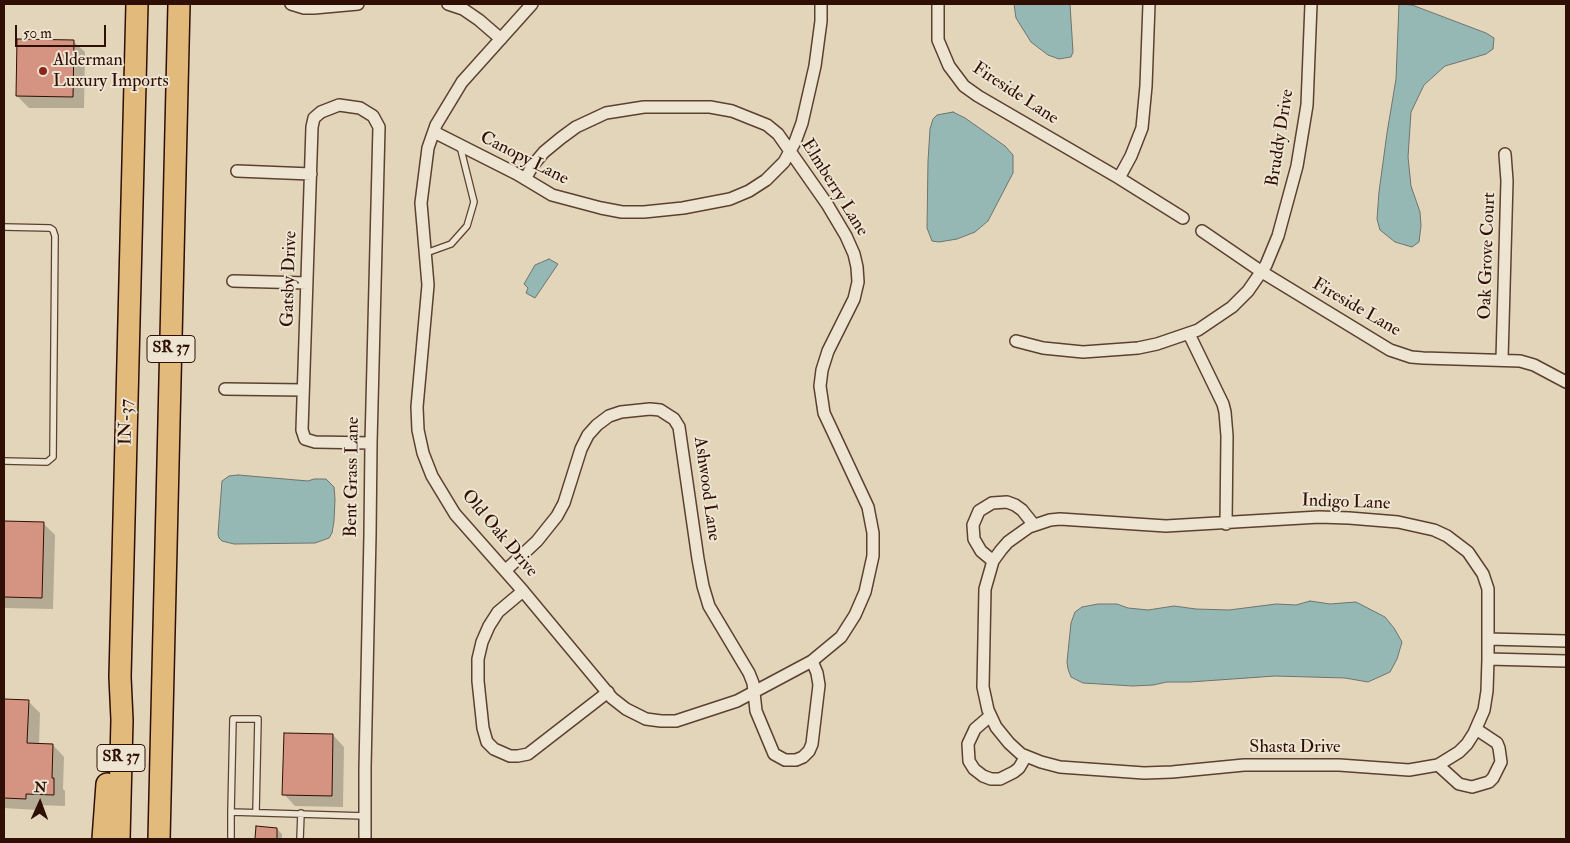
<!DOCTYPE html>
<style>
body{margin:0}
#map{position:relative;width:1570px;height:843px;overflow:hidden;background:#e3d5b9;font-family:"IM FELL Double Pica",serif}
canvas{display:block}
.frame{position:absolute;inset:0;border:5px solid #2f0f03;pointer-events:none}
.north{position:absolute;left:15px;top:778px;width:50px;height:50px;-webkit-text-stroke:4px #ede4d2;paint-order:stroke;rotate:2deg;font-size:14px;font-weight:700;line-height:20px;text-align:center;color:#2f0f03}
.north::after{content:'';display:block;margin:auto;width:18px;height:22px;background:#2f0f03;clip-path:polygon(50% 0,100% 100%,50% 72%,0 100%)}
.scale{position:absolute;left:15px;top:25px;width:91px;height:22px;box-sizing:border-box;border:2px solid #2f0f03;border-top:0;padding-left:6px;font-size:15px;line-height:18px;white-space:nowrap;color:#2f0f03;-webkit-text-stroke:4px #ede4d2;paint-order:stroke}
</style>
<div id="map">
<canvas width="1570" height="843"></canvas>
<div class="frame"></div>
<div class="north">N</div>
<div class="scale">50 m</div>
</div>
<script>
const g = document.querySelector('canvas').getContext('2d');
g.lineJoin = 'round';
function fill(path, color) {
  g.fillStyle = color;
  g.fill(path, 'evenodd');
}
function poly(rows) {
  const path = new Path2D();
  for (const r of rows) {
    path.moveTo(r[0], r[1]);
    for (let i = 2; i < r.length; i += 2) path.lineTo(r[i], r[i + 1]);
  }
  return path;
}
function strokePath(path, color, width, dash) {
  g.strokeStyle = color;
  g.lineWidth = width;
  g.lineCap = dash ? 'butt' : 'round';
  g.setLineDash(dash || []);
  g.stroke(path);
}
function drawText(font, color, halo, rows, align = 'center') {
  g.font = font + ' "IM FELL Double Pica",serif';
  g.lineWidth = 4;
  g.setLineDash([]);
  g.textBaseline = 'middle';
  g.strokeStyle = halo;
  g.fillStyle = color;
  for (const [text, x, y, turn = 0] of rows) {
    g.save();
    g.translate(x, y);
    g.rotate((+turn || 0) * Math.PI / 180);
    g.textAlign = isNaN(turn) ? turn : align;
    if (halo) g.strokeText(text, 0, 0);
    g.fillText(text, 0, 0);
    g.restore();
  }
}
const water = poly([
 [1014,4,1070,4,1073,52,1071,57,1059,59,1048,55,1031,42,1016,18,1014,4],
 [1399,4,1412,5,1486,33,1494,38,1493,49,1486,54,1445,66,1424,85,1411,112,1408,157,1411,186,1420,212,1421,226,1419,242,1412,247,1395,242,1380,230,1377,219,1379,192,1387,133,1396,79,1399,4],
 [953,112,965,118,1005,146,1013,155,1013,173,988,221,975,232,957,239,939,242,932,241,927,228,928,161,930,129,933,119,937,115,953,112],
 [549,259,558,264,535,298,526,293,528,288,524,284,535,265,549,259],
 [238,475,308,481,314,479,326,479,334,487,335,499,334,521,332,533,329,538,315,543,234,544,222,541,219,538,218,534,222,481,229,476,238,475],
 [1310,601,1330,604,1356,602,1385,617,1394,628,1402,642,1397,659,1390,672,1368,682,1345,678,1275,676,1190,682,1167,682,1153,685,1133,686,1083,683,1071,677,1068,669,1067,662,1071,623,1075,612,1082,607,1098,604,1117,604,1128,608,1148,610,1174,606,1196,609,1229,610,1276,604,1296,605,1310,601]
]);
fill(water, '#96b8b5');
strokePath(water, '#6d746e', 1);
fill(poly([
 [73,41,85,52,84,108,29,108,17,96],
 [4,522,44,524,55,535,53,609,5,608,4,633],
 [4,700,28,701,40,713,39,745,53,745,64,757,63,789,65,791,65,806,37,805,37,810,4,808],
 [333,735,344,747,343,807,295,806,284,794],
 [257,828,277,829,282,834,282,839,257,839]
]), '#0003');
const building = poly([
 [17,39,74,40,73,97,16,96,17,39],
 [4,521,44,522,42,598,4,597,4,521],
 [4,699,29,700,27,743,53,744,52,778,54,778,54,795,26,794,26,799,4,798,4,699],
 [284,733,333,734,332,796,282,795,284,733],
 [256,826,277,828,277,839,255,839,256,826]
]);
fill(building, '#d59382');
strokePath(building, '#2f0f03', 1);
const lane = poly([
 [4,227,50,228,53,230,55,236,53,457,47,462,4,461],
 [426,253,451,244,467,226,474,202,460,146],
 [231,812,233,719,258,719,256,812],
 [231,839,231,812,365,816],
 [300,839,301,813]
]);
const street = poly([
 [291,4,304,8,314,8,313,4],
 [448,4,463,9,479,20,501,39],
 [938,4,938,40,949,66,964,86,978,96,1119,178,1183,218],
 [314,8,358,4],
 [434,132,517,174,552,195,601,208,622,212,644,212,683,208,730,199,749,191,766,180,784,162,795,142,802,123,815,66,821,21,821,4],
 [237,171,311,174],
 [1119,178,1131,156,1142,128,1146,86,1149,4],
 [525,179,533,165,544,152,561,138,576,127,606,113,644,107,710,107,732,111,767,125,778,134,827,204,846,236,854,254,857,267,858,282,854,299,828,351,822,370,820,386,824,413,868,507,873,533,873,556,865,592,855,615,841,637,812,661,737,701,676,721,661,721,646,719,626,709,612,698,523,591,455,514,432,476,423,453,418,430,417,407,428,285,421,203,428,148,436,125,462,82,532,4],
 [1202,231,1262,272,1390,350,1411,357,1423,358,1520,361,1534,365,1566,382],
 [233,281,307,283],
 [1189,334,1223,404,1225,412,1227,436,1226,524],
 [1016,341,1043,348,1083,352,1138,348,1157,344,1198,330,1232,307,1248,291,1266,265,1278,236,1297,166,1307,105,1311,4],
 [1502,359,1507,181,1505,154],
 [225,389,303,390],
 [993,561,981,551,974,539,973,525,979,511,992,503,1007,502,1015,505,1022,510,1034,525],
 [506,570,537,541,557,516,564,503,581,449,588,435,597,425,609,416,621,412,650,409,660,410,674,419,679,427,698,559,703,586,709,606,749,673,753,683,756,711,774,754,785,760,796,760,803,757,809,751,812,744,819,685,817,673,812,661],
 [523,591,498,612,489,626,482,642,478,659,478,681,483,728,487,742,494,749,510,756,518,756,528,754,608,692],
 [1488,639,1566,641],
 [1488,659,1566,661],
 [990,716,975,729,968,744,969,761,974,769,983,776,991,779,1000,779,1014,772,1019,768,1026,756],
 [1438,765,1459,752,1467,744,1474,733,1484,710,1487,691,1488,659,1488,589,1483,574,1468,552,1447,536,1434,530,1398,522,1349,518,1319,517,1166,526,1060,519,1050,520,1029,527,1008,542,1001,550,993,561,985,589,983,687,988,710,996,727,1009,743,1021,754,1041,762,1060,767,1144,773,1172,772,1244,765,1339,765,1409,770,1438,765,1459,784,1472,787,1489,782,1493,778,1501,762,1499,748,1497,743,1476,729],
 [365,839,365,768,370,535,371,443,379,127,373,116,360,108,339,105,321,112,314,118,312,127,302,430,305,439,315,442,371,443]
]);
const highway = poly([
 [103,839,107,784],
 [119,839,122,720,120,677,137,4],
 [159,839,179,4]
]);
strokePath(lane, '#5c4030', 8);
strokePath(street, '#5c4030', 14);
strokePath(highway, '#2f0f03', 24);
strokePath(lane, '#ede4d2', 5.5);
strokePath(street, '#ede4d2', 11);
strokePath(highway, '#e2ba7c', 21);
for (const [x, y, r, color] of [
 [43,71,5,"#8f2418"]
]) {
  const dot = new Path2D();
  dot.arc(x, y, r, 0, 2 * Math.PI);
  g.fillStyle = color;
  g.fill(dot);
  strokePath(dot, '#ede4d2', 2);
}
for (const [x, y, w] of [
 [171,349,48],
 [121,758,48]
]) {
  const box = new Path2D();
  box.roundRect(x - w / 2, y - 13.5, w, 27, 4);
  g.fillStyle = '#ede4d2';
  g.fill(box);
  strokePath(box, '#2f0f03', 1);
}
drawText('bold 16px', '#2f0f03', null, [
 ["SR 37",171,349],
 ["SR 37",121,758]
]);
drawText('18px', '#2f0f03', '#ede4d2', [
 ["Alderman",53,61],
 ["Luxury Imports",53,82]
], 'left');
drawText('18px', '#2f0f03', '#ede4d2', [
 ["Fireside Lane",1015,94,33],
 ["Bruddy Drive",1281,138,-81],
 ["Canopy Lane",524,159,27],
 ["Elmberry Lane",834,188,58],
 ["Oak Grove Court",1488,256,-88],
 ["Gatsby Drive",290,279,-88],
 ["Fireside Lane",1356,308,30],
 ["IN-37",127,422,-89],
 ["Bent Grass Lane",353,477,-89],
 ["Ashwood Lane",706,489,82],
 ["Indigo Lane",1346,503,2],
 ["Old Oak Drive",499,534,50],
 ["Shasta Drive",1295,748]
]);
</script>
